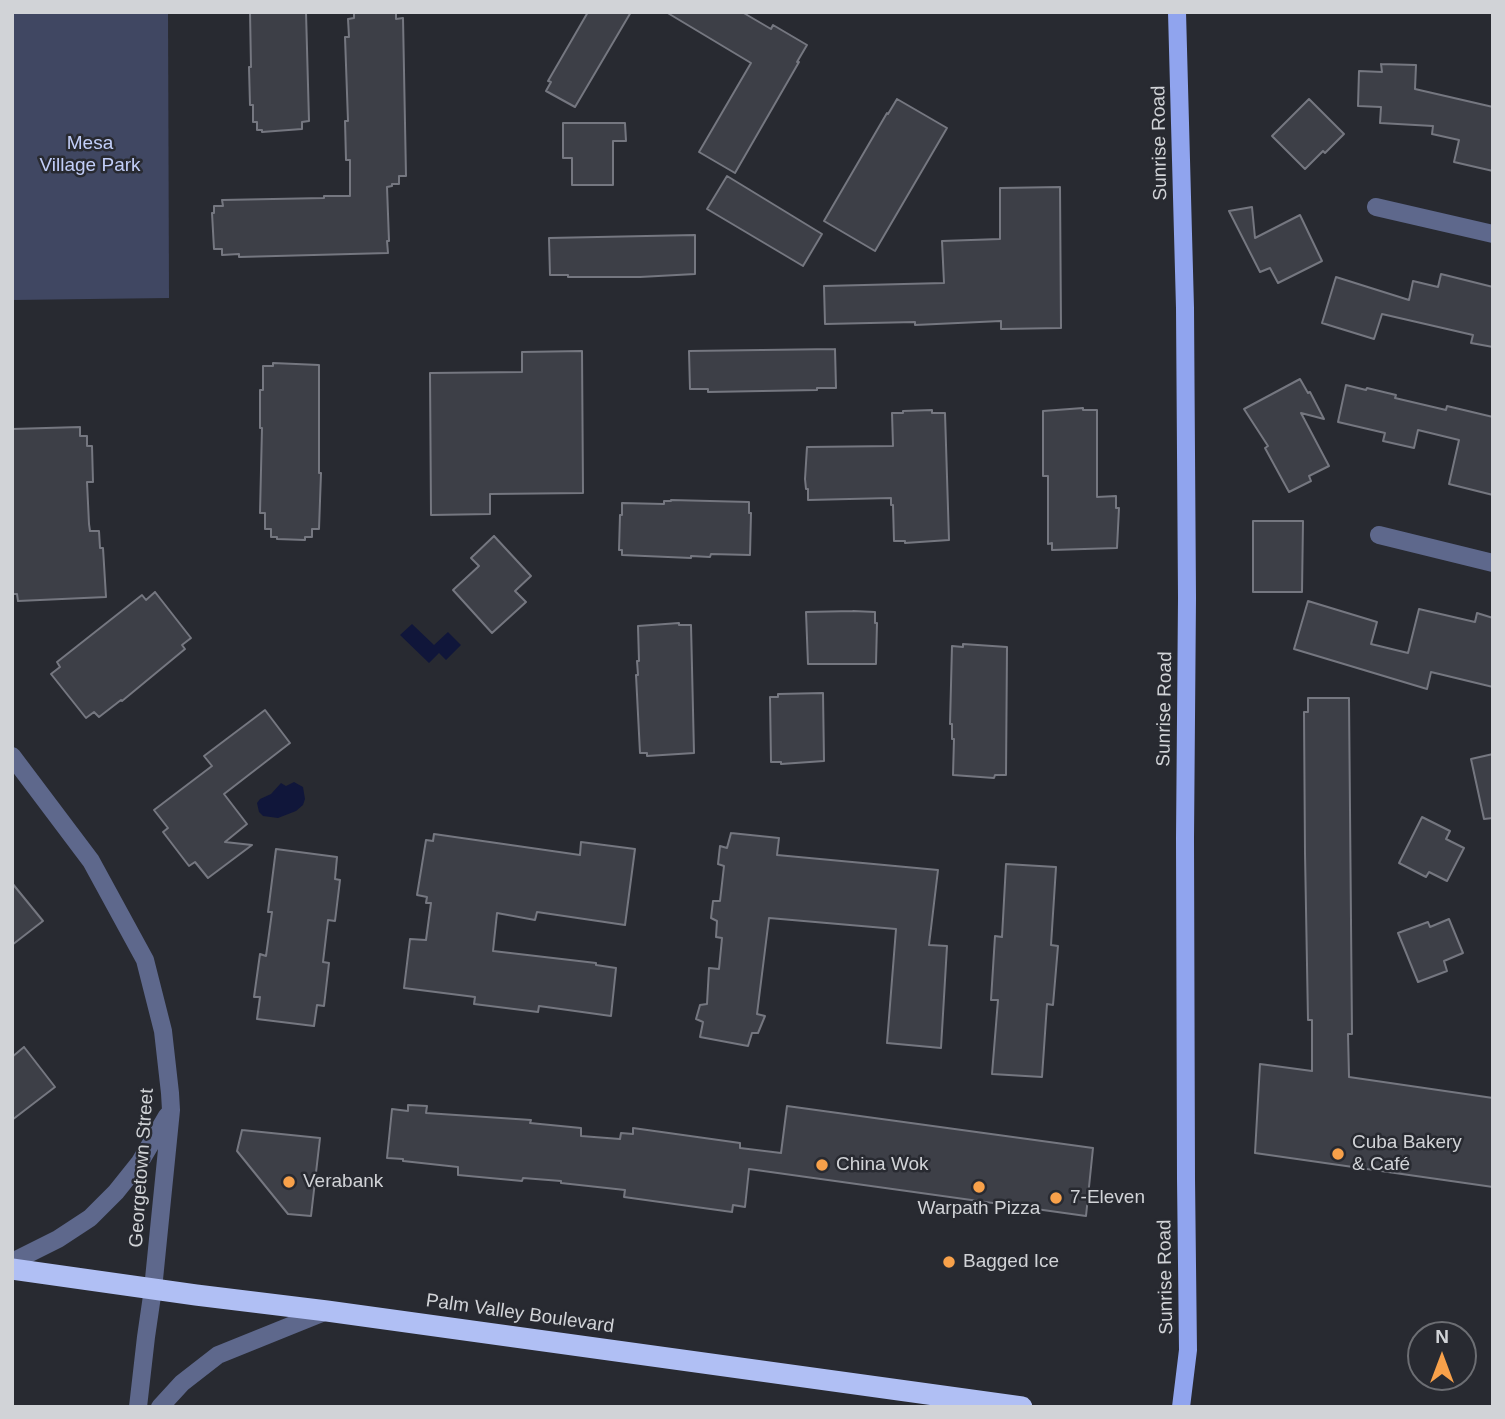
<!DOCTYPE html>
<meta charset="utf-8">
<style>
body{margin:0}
#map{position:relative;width:1505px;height:1419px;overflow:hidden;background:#282a31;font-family:Arial,sans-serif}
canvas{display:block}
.frame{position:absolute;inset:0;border:14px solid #d1d3d7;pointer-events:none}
.north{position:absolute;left:1407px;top:1321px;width:70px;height:70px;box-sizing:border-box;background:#282a31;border:2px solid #6c6e73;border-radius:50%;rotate:0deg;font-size:19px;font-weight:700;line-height:28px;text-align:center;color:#d1d3d7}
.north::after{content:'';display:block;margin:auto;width:24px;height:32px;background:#f8a14a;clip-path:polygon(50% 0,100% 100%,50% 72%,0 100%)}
</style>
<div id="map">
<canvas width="1505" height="1419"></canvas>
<div class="frame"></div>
<div class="north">N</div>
</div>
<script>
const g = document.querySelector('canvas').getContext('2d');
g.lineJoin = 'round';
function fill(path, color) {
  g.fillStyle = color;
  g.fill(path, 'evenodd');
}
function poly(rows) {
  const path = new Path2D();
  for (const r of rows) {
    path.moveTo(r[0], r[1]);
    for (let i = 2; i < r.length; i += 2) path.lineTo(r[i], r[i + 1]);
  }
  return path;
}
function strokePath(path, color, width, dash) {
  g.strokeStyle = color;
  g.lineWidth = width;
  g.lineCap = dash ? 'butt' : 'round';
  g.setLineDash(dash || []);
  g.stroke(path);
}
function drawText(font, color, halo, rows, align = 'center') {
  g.font = font + ' Arial,sans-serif';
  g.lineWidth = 5;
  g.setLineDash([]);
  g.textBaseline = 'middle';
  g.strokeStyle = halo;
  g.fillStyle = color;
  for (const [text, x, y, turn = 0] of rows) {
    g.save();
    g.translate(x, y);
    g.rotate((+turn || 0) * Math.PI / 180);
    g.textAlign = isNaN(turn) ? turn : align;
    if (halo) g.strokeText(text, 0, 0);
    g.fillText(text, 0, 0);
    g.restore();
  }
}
fill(poly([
 [12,12,168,12,169,298,12,300]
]), '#404762');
fill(poly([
 [412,624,434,645,448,632,461,645,446,660,439,653,429,663,400,635],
 [294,782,303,787,305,799,303,805,296,811,278,818,263,816,259,812,257,803,260,799,271,794,281,783,286,786]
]), '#10163a');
const building = poly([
 [250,12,306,12,309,121,302,122,302,129,262,132,262,130,257,130,257,122,253,122,253,105,250,105,249,67,251,67,250,12],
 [359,12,396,12,396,19,403,18,406,176,399,176,399,184,392,184,392,186,387,187,389,241,387,241,388,253,239,257,239,254,222,255,222,249,214,249,212,213,214,213,214,206,223,206,222,200,324,198,324,196,350,196,350,160,346,160,345,121,348,121,345,37,349,37,348,19,354,18,354,13,359,12],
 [588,12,631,12,575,107,546,91,551,82,548,81,588,12],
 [666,12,742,12,771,29,773,25,807,45,797,62,799,62,735,173,699,152,751,63,666,12],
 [1381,64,1416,65,1415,89,1493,107,1493,171,1454,162,1459,140,1432,134,1433,126,1380,123,1381,107,1358,106,1359,71,1382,72,1381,64],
 [897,99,947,128,875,251,824,221,887,113,888,114,897,99],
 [1309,99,1344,134,1325,153,1323,151,1305,169,1272,136,1309,99],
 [563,123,625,123,626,141,613,141,613,185,572,185,572,158,563,158,563,123],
 [727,176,822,234,803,266,707,209,727,176],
 [1060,187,1061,328,1001,329,1001,321,915,325,915,322,825,324,824,286,944,283,942,241,1000,239,1000,188,1060,187],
 [1252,207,1255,238,1300,215,1322,261,1278,283,1270,268,1260,272,1229,211,1252,207],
 [695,235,695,274,640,277,568,277,568,275,550,275,549,238,695,235],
 [1441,274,1493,287,1493,347,1471,343,1473,335,1382,314,1374,339,1322,323,1336,277,1409,300,1413,281,1438,287,1441,274],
 [835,349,836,388,817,388,817,390,708,392,708,389,690,389,689,351,835,349],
 [582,351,583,493,490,494,490,514,431,515,430,373,522,372,522,352,582,351],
 [273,363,319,365,319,473,321,473,319,529,312,529,312,537,305,537,305,540,277,539,277,537,271,537,271,529,265,529,265,513,260,513,262,428,260,428,260,390,263,390,263,366,273,366,273,363],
 [1300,379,1308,393,1310,392,1324,419,1301,413,1329,466,1309,476,1311,481,1289,492,1265,448,1268,446,1244,409,1300,379],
 [1346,385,1366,390,1367,388,1396,395,1395,398,1446,410,1447,406,1493,417,1493,495,1449,484,1459,440,1418,430,1414,448,1383,441,1385,433,1338,422,1346,385],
 [1083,408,1083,410,1097,410,1097,497,1116,496,1116,508,1119,508,1117,548,1052,550,1052,543,1048,544,1048,476,1043,476,1043,411,1083,408],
 [932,410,932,413,945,413,949,540,905,543,905,541,894,541,893,505,891,505,891,498,808,500,808,489,806,489,805,479,807,447,893,446,892,413,903,413,903,411,932,410],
 [80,427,80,436,87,436,87,446,92,446,93,482,87,482,89,524,90,531,99,531,100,548,103,548,106,597,18,601,17,594,12,594,12,429,80,427],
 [671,500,749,502,749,513,751,513,750,555,711,554,710,557,691,556,691,558,622,555,622,550,619,550,620,515,622,515,622,503,664,504,664,501,671,501,671,500],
 [1253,521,1303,521,1302,592,1253,592,1253,521],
 [494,536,531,576,515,591,526,602,492,633,453,590,479,566,471,558,494,536],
 [155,592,191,638,182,645,185,649,122,701,121,700,99,717,94,712,86,718,51,674,60,667,57,662,142,595,146,600,155,592],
 [1308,601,1377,622,1371,644,1408,653,1419,609,1475,622,1477,613,1493,618,1493,687,1431,672,1427,689,1294,649,1308,601],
 [853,611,875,612,875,623,877,623,876,664,808,664,806,612,853,611],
 [679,623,679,625,691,625,694,753,647,756,647,753,640,753,636,675,638,675,637,661,639,661,638,626,679,623],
 [963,644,1007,647,1006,775,995,775,994,778,953,775,954,739,952,739,952,724,950,724,952,646,963,647,963,644],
 [823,693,824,761,781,764,781,762,771,762,770,697,778,697,778,694,823,693],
 [1308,698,1349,698,1352,1034,1348,1034,1349,1077,1493,1098,1493,1187,1255,1153,1260,1064,1312,1071,1312,1020,1308,1020,1305,853,1304,712,1308,712,1308,698],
 [265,710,290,743,224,794,247,824,225,842,252,845,208,878,195,862,189,866,163,832,168,828,154,810,212,766,204,756,265,710],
 [1493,754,1493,818,1484,819,1471,759,1493,754],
 [1422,817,1450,831,1446,839,1464,848,1447,881,1429,872,1426,877,1399,863,1422,817],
 [731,833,779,838,777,855,938,870,929,945,947,946,941,1048,887,1043,896,929,769,918,757,1014,765,1016,758,1033,752,1033,748,1046,700,1037,703,1022,696,1019,700,1005,707,1004,709,968,719,969,722,938,716,937,717,921,711,918,713,901,720,901,724,866,718,864,720,846,727,848,731,833],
 [434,834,580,855,581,842,635,849,625,925,537,912,535,920,497,913,493,951,596,963,596,965,616,968,611,1016,539,1006,538,1012,474,1004,475,997,404,988,410,939,426,940,431,903,426,903,427,897,417,895,426,840,433,841,434,834],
 [276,849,337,857,335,879,340,880,335,921,328,920,323,962,329,963,324,1006,317,1005,314,1026,257,1019,260,997,254,997,260,954,266,956,272,912,268,912,276,849],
 [1006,864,1056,867,1051,945,1058,946,1053,1005,1047,1004,1042,1077,992,1074,998,1000,991,1000,995,936,1002,937,1006,864],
 [12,883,43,921,12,945,12,883],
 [1449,919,1463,953,1444,961,1447,971,1418,982,1398,933,1428,922,1430,927,1449,919],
 [24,1047,55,1087,12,1120,12,1057,24,1047],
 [408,1105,427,1106,426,1113,531,1120,530,1123,581,1128,581,1136,620,1139,621,1133,633,1134,633,1128,740,1143,740,1148,781,1153,787,1106,1093,1148,1086,1216,749,1169,745,1207,733,1205,732,1212,624,1197,625,1190,561,1183,561,1181,523,1178,522,1181,458,1175,458,1167,403,1161,403,1159,387,1158,392,1109,408,1111,408,1105],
 [242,1130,320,1138,311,1216,288,1214,237,1151,242,1130]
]);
fill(building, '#3d3f47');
strokePath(building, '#757780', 2);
strokePath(poly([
 [1376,207,1493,234],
 [1379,535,1493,563],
 [12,756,91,861,145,960,163,1031,170,1093,171,1110,153,1289,146,1337,138,1407],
 [12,1262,58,1239,90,1218,116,1192,140,1162,167,1116],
 [160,1407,182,1383,218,1355,327,1311]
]), '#5e688c', 18);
strokePath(poly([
 [1177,12,1185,308,1187,598,1185,838,1186,1179,1188,1350,1181,1407]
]), '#90a4ee', 18);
strokePath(poly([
 [12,1269,196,1295,327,1311,1022,1407]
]), '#b0bff4', 21);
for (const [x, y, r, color] of [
 [1338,1154,7,"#f8a14a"],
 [822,1165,7,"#f8a14a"],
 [289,1182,7,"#f8a14a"],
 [979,1187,7,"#f8a14a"],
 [1056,1198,7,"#f8a14a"],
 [949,1262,7,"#f8a14a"]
]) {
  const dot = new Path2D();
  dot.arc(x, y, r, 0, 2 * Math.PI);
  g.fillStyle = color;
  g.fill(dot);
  strokePath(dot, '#282a31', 2.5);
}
drawText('19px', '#d1d3d7', '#282a31', [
 ["Sunrise Road",1160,143,-91],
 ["Sunrise Road",1165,709,-89],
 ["Georgetown Street",142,1168,-86],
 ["Sunrise Road",1166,1277,-91],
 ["Palm Valley Boulevard",520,1314,8]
]);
drawText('19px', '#c2cef8', '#282a31', [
 ["Mesa",90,144],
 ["Village Park",90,166]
]);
drawText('19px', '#d1d3d7', '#282a31', [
 ["Cuba Bakery",1352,1143],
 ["& Café",1352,1165],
 ["China Wok",836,1165],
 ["Verabank",303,1182],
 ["7-Eleven",1070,1198],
 ["Warpath Pizza",979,1209,"center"],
 ["Bagged Ice",963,1262]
], 'left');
</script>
